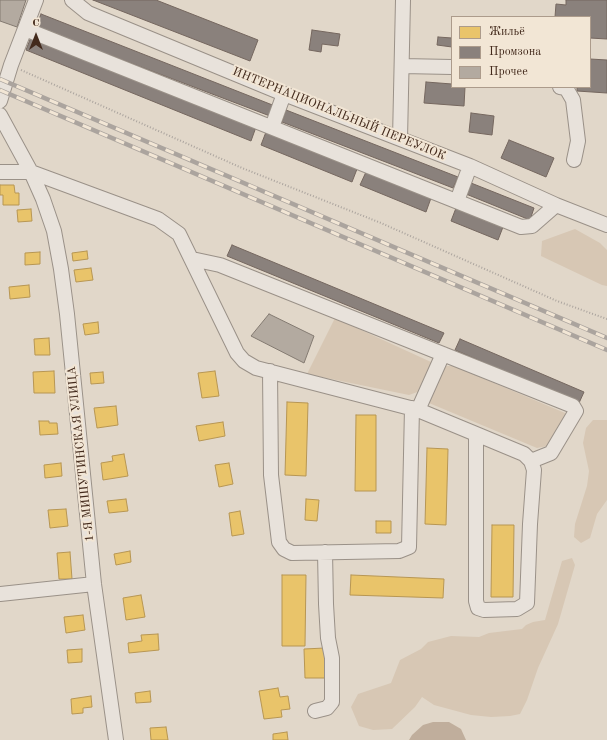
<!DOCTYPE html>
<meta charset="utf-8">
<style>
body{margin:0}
#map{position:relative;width:607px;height:740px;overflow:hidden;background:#e1d7c9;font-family:"Old Standard TT",serif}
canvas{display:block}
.legend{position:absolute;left:451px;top:16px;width:140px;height:72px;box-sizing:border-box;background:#f2e6d5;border:1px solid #ac9b8b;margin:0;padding:5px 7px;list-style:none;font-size:12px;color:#432a1c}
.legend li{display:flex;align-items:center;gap:8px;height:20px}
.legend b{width:20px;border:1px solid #ac9b8b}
.north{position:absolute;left:16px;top:16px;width:40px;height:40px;-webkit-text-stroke:3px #f2e6d5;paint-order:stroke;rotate:0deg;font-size:11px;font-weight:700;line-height:16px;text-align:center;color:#432a1c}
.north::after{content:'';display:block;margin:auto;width:14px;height:18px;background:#432a1c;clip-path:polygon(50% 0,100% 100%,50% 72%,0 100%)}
</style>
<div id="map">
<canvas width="607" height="740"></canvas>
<ul class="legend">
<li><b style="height:11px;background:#e9c46a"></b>Жильё</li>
<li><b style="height:11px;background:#8a817c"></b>Промзона</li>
<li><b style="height:11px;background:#b3aaa0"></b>Прочее</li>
</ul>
<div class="north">С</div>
</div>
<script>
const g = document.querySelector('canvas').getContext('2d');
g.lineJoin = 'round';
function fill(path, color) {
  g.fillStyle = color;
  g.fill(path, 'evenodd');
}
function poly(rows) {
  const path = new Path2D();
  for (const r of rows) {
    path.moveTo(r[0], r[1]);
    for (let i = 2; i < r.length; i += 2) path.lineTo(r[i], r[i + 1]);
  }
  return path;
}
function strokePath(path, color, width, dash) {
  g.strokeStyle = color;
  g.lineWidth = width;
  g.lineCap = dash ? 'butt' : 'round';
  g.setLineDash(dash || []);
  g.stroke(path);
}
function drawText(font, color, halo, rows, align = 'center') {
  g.font = font + ' "Old Standard TT",serif';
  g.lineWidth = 4;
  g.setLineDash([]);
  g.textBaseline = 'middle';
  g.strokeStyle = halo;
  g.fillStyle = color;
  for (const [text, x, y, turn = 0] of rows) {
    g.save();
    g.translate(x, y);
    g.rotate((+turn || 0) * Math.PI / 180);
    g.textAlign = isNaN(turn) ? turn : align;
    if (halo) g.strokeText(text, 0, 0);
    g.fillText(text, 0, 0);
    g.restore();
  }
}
fill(poly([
 [575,229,600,243,607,250,607,286,602,285,541,256,542,241],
 [335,318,431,362,431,372,420,391,409,395,307,374],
 [443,366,454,366,565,413,565,420,547,446,537,448,429,403,430,393],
 [593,420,607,420,607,500,597,514,590,538,581,543,574,537,575,524,587,486,589,471,583,443,586,428],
 [572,558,575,565,558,624,538,668,527,700,520,714,510,716,491,717,471,715,434,705,422,697,415,707,392,729,373,730,359,726,351,707,358,694,391,683,400,660,421,649,428,642,451,636,479,637,489,633,522,629,526,625,533,622,545,620,562,561]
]), '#d7c7b4');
fill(poly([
 [433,722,449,722,461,729,466,740,409,740,412,735,423,725]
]), '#c0ae9c');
const homes = poly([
 [0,185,14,185,15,193,19,193,19,205,3,205,3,195,0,195,0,185],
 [31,209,32,221,18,222,17,210,31,209],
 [87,251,88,259,73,261,72,253,87,251],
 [40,252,40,264,25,265,25,253,40,252],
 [91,268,93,280,76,282,74,270,91,268],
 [29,285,30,297,10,299,9,287,29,285],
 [98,322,99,333,85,335,83,324,98,322],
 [49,338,50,355,35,355,34,339,49,338],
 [54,371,55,393,34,393,33,372,54,371],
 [215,371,219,396,202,398,198,373,215,371],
 [103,372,104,383,91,384,90,373,103,372],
 [287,402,308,403,306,476,285,475,287,402],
 [116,406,118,425,97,428,94,408,116,406],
 [356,415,376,415,376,491,355,491,356,415],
 [39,421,49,421,49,423,57,423,58,434,40,435,39,421],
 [223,422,225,436,199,441,196,426,223,422],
 [427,448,448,449,446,525,425,524,427,448],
 [124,454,128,476,103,480,101,463,113,461,112,456,124,454],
 [61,463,62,476,45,478,44,465,61,463],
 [229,463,233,484,219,487,215,465,229,463],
 [126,499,128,511,109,513,107,501,126,499],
 [306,499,319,500,317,521,305,520,306,499],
 [66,509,68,526,50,528,48,510,66,509],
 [240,511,244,534,232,536,229,513,240,511],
 [376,521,391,521,391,533,376,533,376,521],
 [492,525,514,525,513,597,491,597,492,525],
 [130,551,131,562,116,565,114,554,130,551],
 [70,552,72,579,59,579,57,553,70,552],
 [282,575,306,575,305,646,282,646,282,575],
 [351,575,444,579,443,598,350,595,351,575],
 [141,595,145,617,126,620,123,598,141,595],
 [83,615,85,630,66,633,64,617,83,615],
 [158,634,159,650,129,653,128,643,142,641,141,635,158,634],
 [325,648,325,678,305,678,304,649,325,648],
 [82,649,82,662,68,663,67,650,82,649],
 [278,688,280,697,288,696,290,709,281,710,282,717,264,719,259,691,278,688],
 [150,691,151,702,136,703,135,693,150,691],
 [91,696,92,707,83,708,83,713,72,714,71,699,91,696],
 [166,727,168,740,151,740,150,728,166,727],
 [287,732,288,740,273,740,273,734,287,732]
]);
fill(homes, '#e9c46a');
strokePath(homes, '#b79653', 1);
const industry = poly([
 [93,0,156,0,258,40,250,61,93,0],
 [566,0,607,0,607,39,590,38,590,17,555,17,556,4,566,5,566,0],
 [41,14,275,106,270,116,36,27,41,14],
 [312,30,340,34,338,46,322,44,321,52,309,50,312,30],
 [31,37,256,127,251,141,26,50,31,37],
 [438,37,452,38,452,47,437,45,438,37],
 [590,59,607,60,607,93,577,91,577,87,590,87,590,59],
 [426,82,452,84,452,87,465,87,464,106,424,103,426,82],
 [286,110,458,177,453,188,282,122,286,110],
 [471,113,494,116,492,135,469,132,471,113],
 [266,132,357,169,352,182,261,145,266,132],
 [509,140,554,158,546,177,501,158,509,140],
 [366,172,431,198,426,212,360,185,366,172],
 [471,183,534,208,530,220,466,194,471,183],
 [456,208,503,227,498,240,451,221,456,208],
 [232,245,444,333,439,343,227,256,232,245],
 [460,339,584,392,579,403,455,350,460,339]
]);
fill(industry, '#8a817c');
strokePath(industry, '#75675f', 1);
const building = poly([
 [0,0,26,0,17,27,0,21,0,0],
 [269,314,314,336,304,363,251,336,269,314]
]);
fill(building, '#b3aaa0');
strokePath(building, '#837a71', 1);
const minor = poly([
 [72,0,88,13,284,94,470,166,556,205,607,225],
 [25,29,521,227,532,226,556,205],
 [402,66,452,67],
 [560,87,566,88,573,100,578,141,574,160],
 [0,101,11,65,36,0],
 [0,115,31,172,43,199,54,231,61,269,67,314,94,584,116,740],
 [272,127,284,94],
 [400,139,403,0],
 [0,172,31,172,158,219,179,234,237,353,244,361,256,368,418,410,476,434,524,454,531,461,534,470,530,524,527,603,517,609,484,610,478,608,476,601,476,434],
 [457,201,470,166],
 [192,259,220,265,573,406,576,411,551,453,531,461],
 [270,371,271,475,279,542,284,549,292,553,399,551,409,547,412,408],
 [418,410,443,354],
 [0,594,94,584],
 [315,711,327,708,332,702,332,658,328,638,326,604,325,552]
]);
strokePath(minor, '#9a9188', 16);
strokePath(poly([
 [21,70,242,168,381,223,557,301,607,319]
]), '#aba49e', 2, [1, 2]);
strokePath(minor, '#e8e2db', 14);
const rail = poly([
 [0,79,607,338],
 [0,90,607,350]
]);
strokePath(rail, '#aba49e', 4.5);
strokePath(rail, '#f2e6d5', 3, [9]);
drawText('12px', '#432a1c', '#f2e6d5', [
 ["ИНТЕРНАЦИОНАЛЬНЫЙ ПЕРЕУЛОК",339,114,22],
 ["1-Я МИШУТИНСКАЯ УЛИЦА",81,454,-96]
]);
</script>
